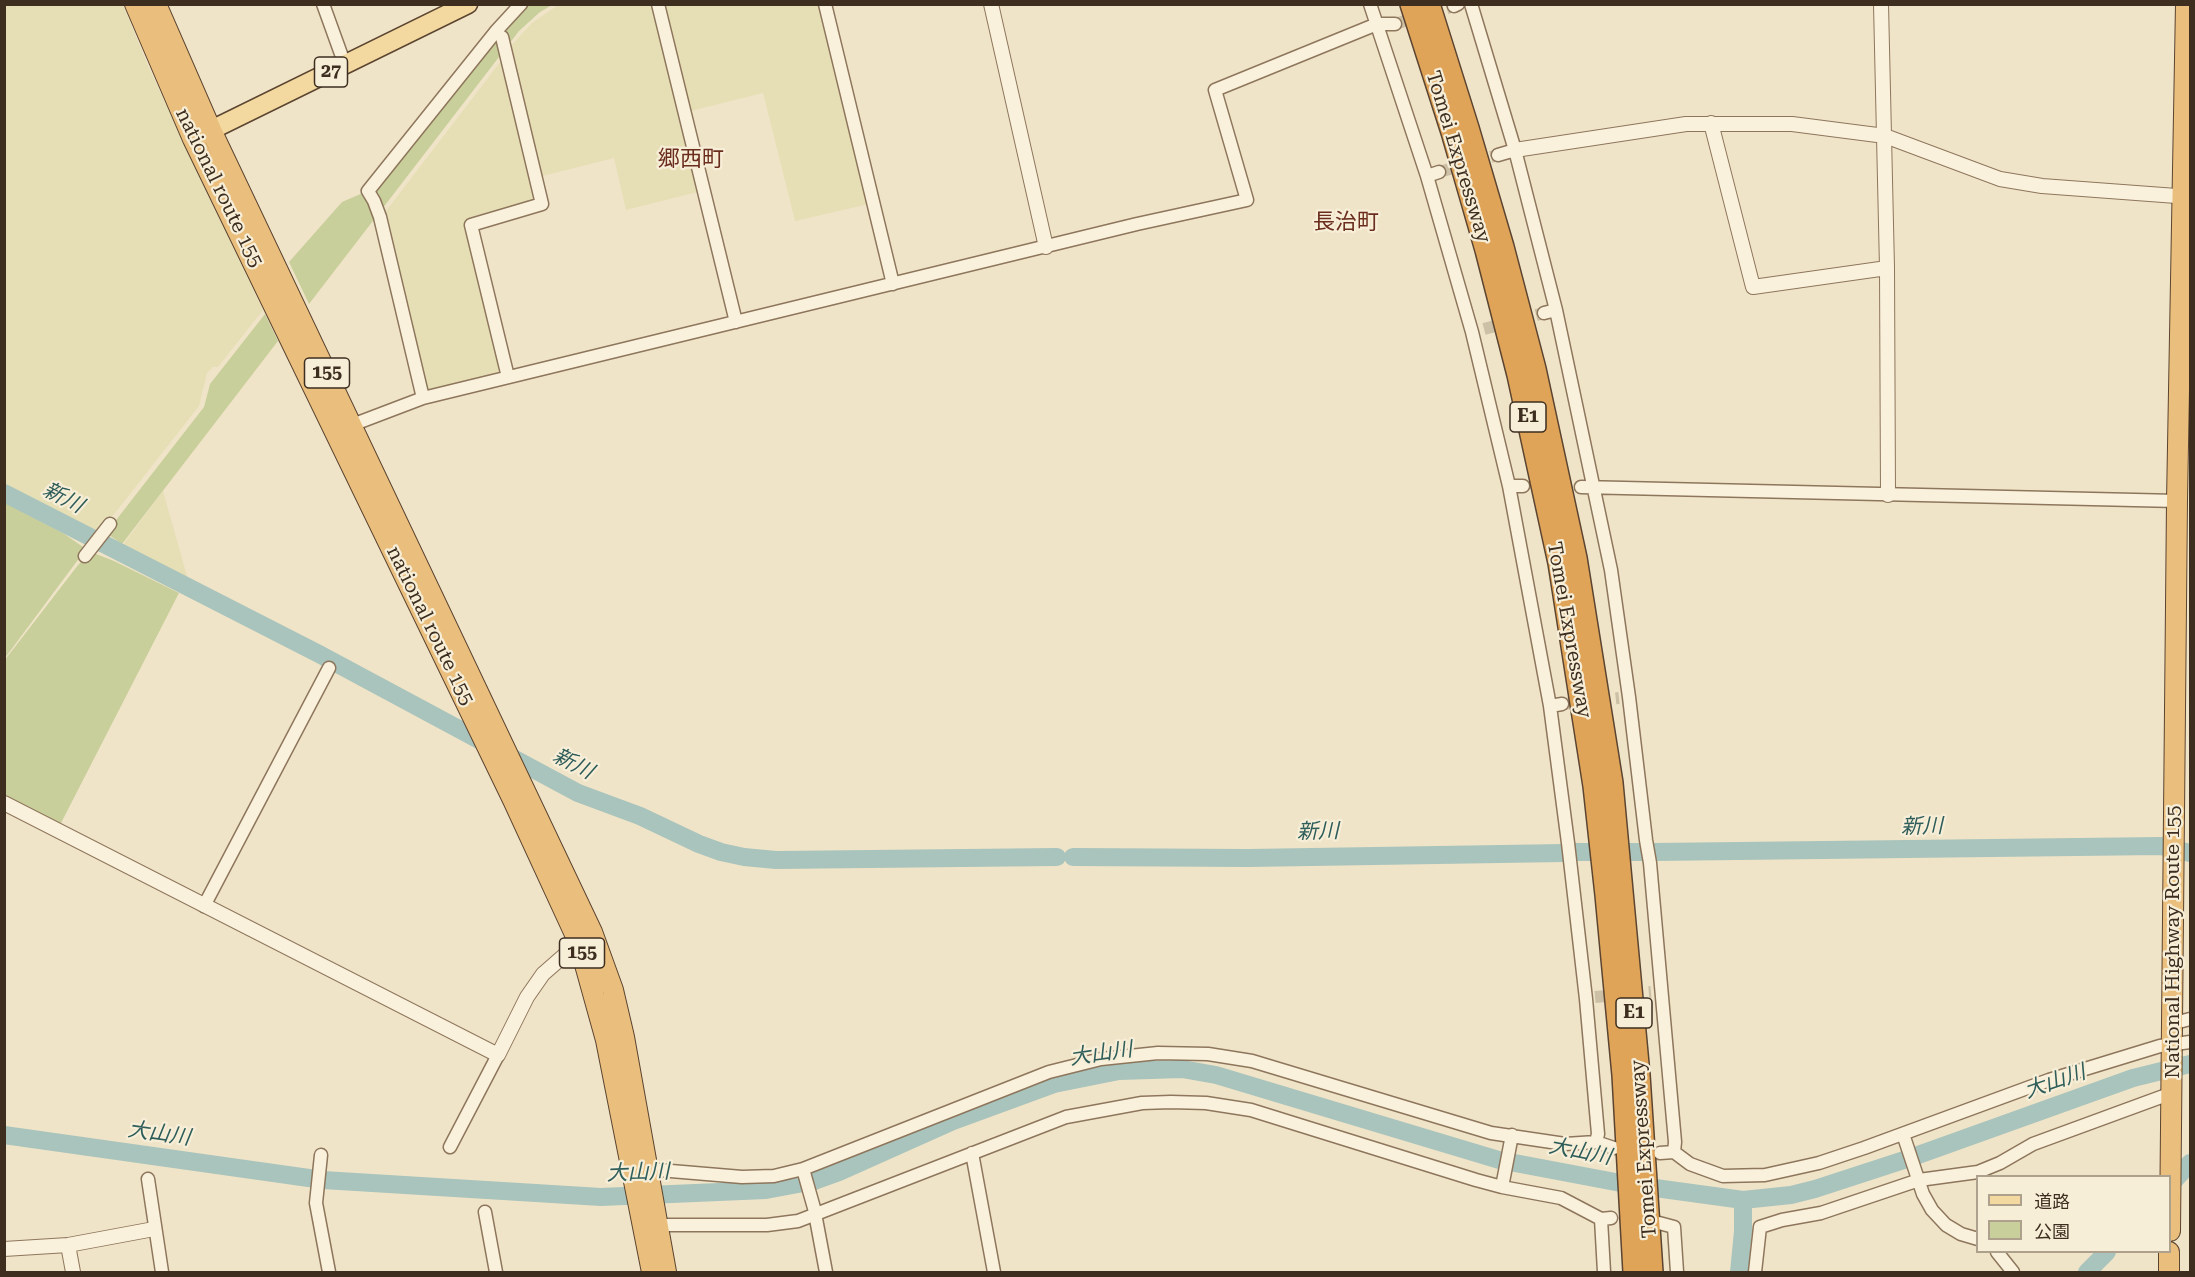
<!DOCTYPE html>
<meta charset="utf-8">
<style>
body{margin:0}
#map{position:relative;width:2195px;height:1277px;overflow:hidden;background:#f0e4c8;font-family:"Roboto Serif","Noto Sans JP",serif}
canvas{display:block}
.frame{position:absolute;inset:0;border:6px solid #3d2e20;pointer-events:none}
.legend{position:absolute;left:1976px;top:1175px;width:195px;height:78px;box-sizing:border-box;background:#f7eed8;border:2px solid #ada18e;margin:0;padding:8px 10px;list-style:none;font-size:18px;color:#3d2e20}
.legend li{display:flex;align-items:center;gap:12px;height:30px}
.legend b{width:30px;border:2px solid #ada18e}
</style>
<div id="map">
<canvas width="2195" height="1277"></canvas>
<div class="frame"></div>
<ul class="legend">
<li><b style="height:8px;background:#f3d9a0"></b>道路</li>
<li><b style="height:16px;background:#c9cf9b"></b>公園</li>
</ul>
</div>
<script>
const g = document.querySelector('canvas').getContext('2d');
g.lineJoin = 'round';
function fill(path, color) {
  g.fillStyle = color;
  g.fill(path, 'evenodd');
}
function poly(rows) {
  const path = new Path2D();
  for (const r of rows) {
    path.moveTo(r[0], r[1]);
    for (let i = 2; i < r.length; i += 2) path.lineTo(r[i], r[i + 1]);
  }
  return path;
}
function strokePath(path, color, width, dash) {
  g.strokeStyle = color;
  g.lineWidth = width;
  g.lineCap = dash ? 'butt' : 'round';
  g.setLineDash(dash || []);
  g.stroke(path);
}
function drawText(font, color, halo, rows, align = 'center') {
  g.font = font + ' "Roboto Serif","Noto Sans JP",serif';
  g.lineWidth = 4.5;
  g.setLineDash([]);
  g.textBaseline = 'middle';
  g.strokeStyle = halo;
  g.fillStyle = color;
  for (const [text, x, y, turn = 0] of rows) {
    g.save();
    g.translate(x, y);
    g.rotate((+turn || 0) * Math.PI / 180);
    g.textAlign = isNaN(turn) ? turn : align;
    if (halo) g.strokeText(text, 0, 0);
    g.fillText(text, 0, 0);
    g.restore();
  }
}
fill(poly([
 [4,5,123,5,149,68,263,310,218,367,213,367,207,373,199,406,101,531,84,526,5,486],
 [558,5,656,5,701,191,626,210,614,158,539,177,508,49,532,23],
 [661,5,820,5,869,204,795,221,763,93,687,112],
 [504,57,538,201,465,221,502,373,425,393,383,215],
 [163,491,187,576,186,579,122,546]
]), '#e6deb5');
fill(poly([
 [524,5,552,5,540,12,519,31,309,304,289,262,342,202,372,189],
 [265,314,278,341,122,544,106,533,204,407,210,384],
 [5,503,63,533,86,549,5,658],
 [91,552,114,561,179,593,60,825,5,797,4,661,78,565]
]), '#c9cf9b');
strokePath(poly([
 [4,493,319,654,578,793,640,816,699,844,721,852,744,857,776,860,1057,857],
 [1575,852,1644,852],
 [1653,852,2161,846,2190,853],
 [1073,857,1248,858,1564,853],
 [4,1135,323,1180,601,1197,766,1190,814,1181,839,1172,953,1121,1054,1084,1119,1071,1182,1069,1216,1075,1499,1160,1626,1184,1743,1200,1791,1195,1815,1189,1907,1159,2133,1078,2190,1064],
 [2170,1185,2190,1163],
 [1739,1272,1743,1231,1743,1200],
 [2087,1272,2107,1252]
]), '#a9c4bc', 18);
strokePath(poly([
 [1395,24,1454,6],
 [1439,172,1498,155],
 [1484,329,1544,313],
 [1562,704,1619,698],
 [1595,997,1651,992]
]), '#ccc0a6', 12, [12, 6]);
const minor = poly([
 [323,4,345,65],
 [658,4,736,322],
 [825,4,893,284],
 [1370,4,1427,176,1472,332,1509,486,1550,706,1568,843,1586,999,1598,1134,1596,1142],
 [1471,4,1515,150,1556,310,1611,570,1629,697,1646,840,1650,863,1675,1142,1674,1152],
 [1454,6,1458,4],
 [502,37,542,204,471,225,508,377],
 [1498,155,1515,150],
 [1427,176,1439,172],
 [1544,313,1556,310],
 [423,398,380,217,374,201,368,191,497,30,521,4],
 [352,425,423,398,1137,224,1247,200,1215,90,1377,24,1395,24],
 [1509,486,1523,486],
 [1581,487,2177,501],
 [85,556,110,524],
 [1550,706,1562,704],
 [204,906,329,668],
 [2171,1024,2190,1019],
 [1903,1134,1923,1194,1932,1210,1946,1225,1961,1234,1978,1239],
 [450,1147,498,1055],
 [972,1153,994,1272],
 [1660,1153,1674,1152,1690,1164,1723,1176,1765,1175,1819,1163,1864,1148,2049,1080,2160,1046,2190,1042],
 [321,1155,316,1203,329,1272],
 [647,1169,742,1177,774,1176,803,1169,1049,1072,1101,1059,1158,1053,1208,1054,1252,1061,1491,1133,1565,1144,1596,1142,1614,1148],
 [803,1169,814,1208,826,1272],
 [148,1179,162,1272],
 [1502,1187,1512,1135],
 [485,1212,496,1272],
 [1601,1219,1604,1272],
 [1659,1223,1674,1227,1677,1272],
 [657,1225,767,1225,798,1221,1066,1117,1142,1103,1171,1102,1206,1103,1251,1110,1476,1180,1502,1187,1561,1198,1601,1219,1611,1218],
 [1997,1252,2013,1272],
 [1755,1272,1760,1227,1782,1220,1821,1213,1919,1180,1978,1172,2000,1163,2033,1144,2172,1093]
]);
const tertiary = poly([
 [991,4,1046,247],
 [1881,4,1887,268,1888,495],
 [1711,123,1753,287,1887,268],
 [1515,150,1686,124,1792,124,1885,136,2000,179,2042,186,2190,197],
 [4,803,498,1055,527,997,543,974,583,939],
 [68,1245,73,1272],
 [4,1249,68,1245,154,1229]
]);
const primary = poly([
 [197,137,468,4]
]);
const trunk = poly([
 [135,4,193,139,513,800,579,943,606,1040,652,1272],
 [156,4,211,130,592,932,613,990,624,1037,666,1272],
 [2170,1231,2177,501,2186,4],
 [2169,1272,2169,1252]
]);
const motorway = poly([
 [1411,4,1452,132,1486,250,1518,375,1559,563,1594,786,1606,895,1623,1075,1634,1272],
 [1429,4,1468,128,1503,247,1535,369,1576,558,1612,783,1639,1075,1652,1272]
]);
strokePath(minor, '#8d765c', 15);
strokePath(tertiary, '#8d765c', 16);
strokePath(primary, '#5b4430', 21);
strokePath(trunk, '#5b4430', 22);
strokePath(motorway, '#5b4430', 24);
strokePath(minor, '#faf1dc', 12);
strokePath(tertiary, '#faf1dc', 14);
strokePath(primary, '#f3d9a0', 18);
strokePath(trunk, '#eabe7c', 20);
strokePath(motorway, '#e0a458', 21);
for (const [x, y, w] of [
 [331,72,33],
 [327,373,45],
 [1528,417,36],
 [582,953,45],
 [1634,1013,36]
]) {
  const box = new Path2D();
  box.roundRect(x - w / 2, y - 15, w, 30, 4.5);
  g.fillStyle = '#f7eed8';
  g.fill(box);
  strokePath(box, '#3d2e20', 1.5);
}
drawText('bold 18px', '#3d2e20', null, [
 ["27",331,72],
 ["155",327,373],
 ["E1",1528,417],
 ["155",582,953],
 ["E1",1634,1013]
]);
drawText('20px', '#3d2e20', '#f7eed8', [
 ["Tomei Expressway",1458,157,73],
 ["national route 155",219,188,64],
 ["national route 155",430,626,64],
 ["Tomei Expressway",1569,630,80],
 ["National Highway Route 155",2173,942,-90],
 ["Tomei Expressway",1644,1149,-94]
]);
drawText('italic 21px', '#2f5d5a', '#f7eed8', [
 ["新川",63,498,27],
 ["新川",573,764,27],
 ["新川",1922,827,-1],
 ["新川",1318,832,-1],
 ["大山川",1101,1054,-8],
 ["大山川",2055,1082,-19],
 ["大山川",159,1134,8],
 ["大山川",1580,1152,11],
 ["大山川",638,1173,-2]
]);
drawText('22px', '#6b2e1e', '#f7eed8', [
 ["郷西町",691,160],
 ["長治町",1346,223]
]);
</script>
